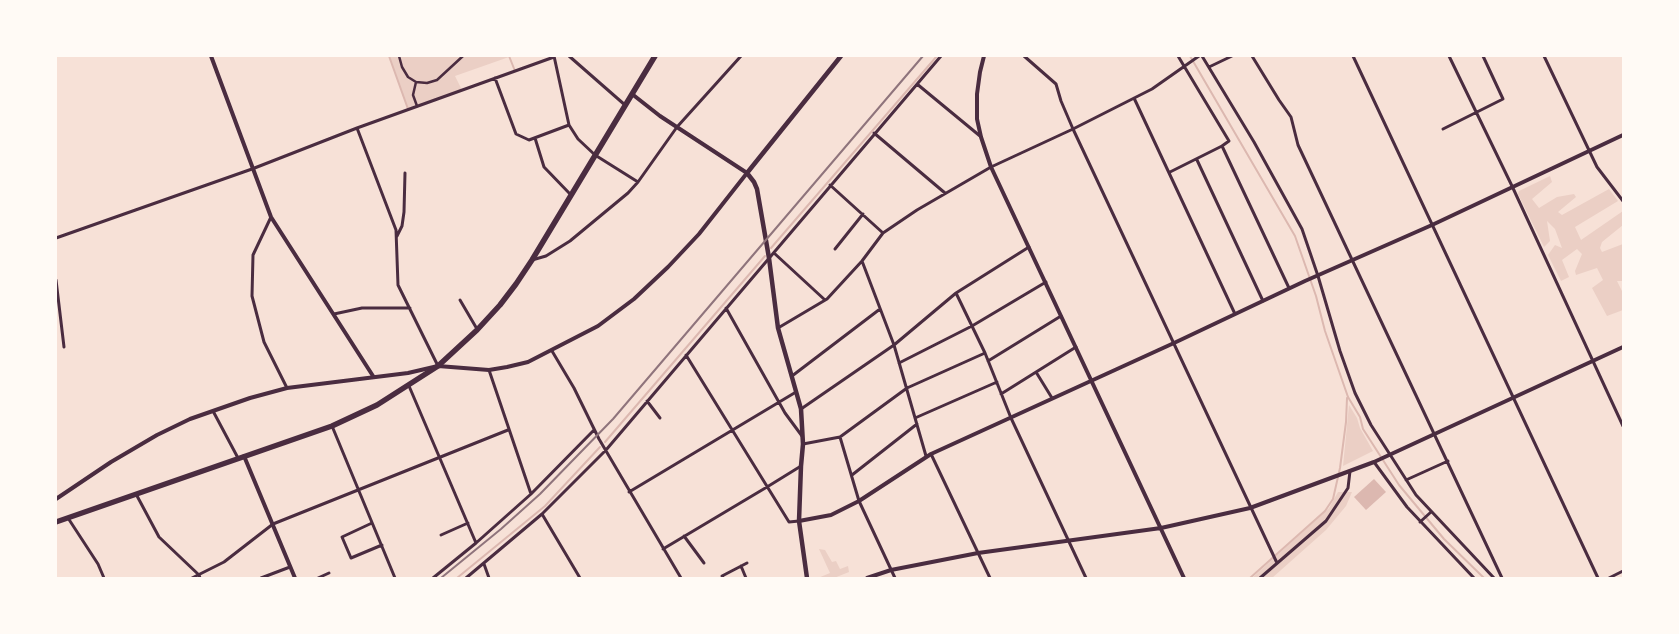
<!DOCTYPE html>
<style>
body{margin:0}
#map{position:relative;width:1679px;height:634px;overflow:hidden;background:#f7e1d7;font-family:"Space Grotesk",sans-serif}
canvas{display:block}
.frame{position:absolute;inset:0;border:57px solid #fffaf5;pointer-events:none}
</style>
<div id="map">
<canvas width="1679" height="634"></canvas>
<div class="frame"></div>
</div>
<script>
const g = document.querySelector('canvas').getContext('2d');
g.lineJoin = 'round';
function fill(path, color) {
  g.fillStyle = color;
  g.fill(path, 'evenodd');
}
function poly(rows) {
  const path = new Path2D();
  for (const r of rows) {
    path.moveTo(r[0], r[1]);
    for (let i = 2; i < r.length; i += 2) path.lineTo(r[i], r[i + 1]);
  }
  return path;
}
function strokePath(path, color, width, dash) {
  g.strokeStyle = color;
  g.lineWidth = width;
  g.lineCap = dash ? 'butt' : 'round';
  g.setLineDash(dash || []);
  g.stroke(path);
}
fill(poly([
 [389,56,509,56,509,57,455,76,462,90,408,109],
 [1550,176,1552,182,1532,199,1539,208,1557,197,1574,194,1576,197,1558,212,1562,215,1609,189,1618,201,1575,227,1581,240,1623,211,1623,225,1602,242,1600,248,1602,252,1623,244,1623,281,1617,281,1623,293,1623,310,1607,316,1592,288,1603,280,1597,268,1576,275,1575,271,1582,254,1577,249,1562,260,1569,277,1561,281,1548,255,1555,245,1562,248,1555,229,1547,221,1550,241,1544,247,1518,194,1519,191],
 [1349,405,1357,418,1360,428,1373,451,1343,466],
 [1338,492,1352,492,1346,506,1326,530,1272,578,1252,578,1329,508],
 [819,549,825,550,832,562,836,561,840,569,848,566,849,572,834,578,818,578,830,573]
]), '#ebcfc5');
fill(poly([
 [1374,479,1386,492,1366,510,1354,497]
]), '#dcb8b0');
strokePath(poly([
 [389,56,408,109],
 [509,56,515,71],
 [1190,56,1295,236,1316,296,1325,331,1348,397,1360,417,1363,429,1399,485,1444,539,1484,578],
 [771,248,937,56],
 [605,442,765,256],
 [457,578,545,506,600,447],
 [1250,578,1325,511,1333,499,1340,468,1346,422,1347,398]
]), '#dcb8b0', 2);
strokePath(poly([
 [399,56,402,67,408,77,416,82,427,83,437,80,463,56],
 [416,82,413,95,417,106]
]), '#4a2c40', 2.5);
strokePath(poly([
 [554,56,569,125,578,139,595,155,638,182],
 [569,56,625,105],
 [1024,56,1056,84,1061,101,1073,129,1277,563],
 [1178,56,1229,141,1222,146],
 [1202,56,1254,142,1302,229,1318,276,1340,351,1355,393,1371,425,1416,495,1494,578],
 [1252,56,1279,100,1291,117,1298,145,1502,578],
 [1353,56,1598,578],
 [1449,56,1512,186,1623,426],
 [1544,56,1597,167,1623,201],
 [1209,67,1232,56],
 [495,78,516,134,529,140,569,125],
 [917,84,980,136],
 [1134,98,1235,314],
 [357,128,396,230,398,285,438,366],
 [1443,129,1503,99,1483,56],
 [874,133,945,193],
 [535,138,544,167,571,195],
 [1197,160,1263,301],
 [1170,172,1222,146,1289,288],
 [830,185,883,233],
 [271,217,253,255,252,296,264,342,287,388],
 [397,236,402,226,404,212,405,173],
 [56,238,252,169,357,128,554,57],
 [835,249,863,214],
 [774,253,825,300],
 [532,260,546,256,570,241,628,193,638,182,677,127,741,56],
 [862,261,894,345,926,456],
 [56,280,64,347],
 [956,293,985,353,1011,418,1086,578],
 [460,300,477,329],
 [726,308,785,413,802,436],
 [334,314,362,308,410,308],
 [778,328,827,299,862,261,883,233,917,210,991,167,1073,129,1152,89,1199,56],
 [552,351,574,388,599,439,681,578],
 [686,355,789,522,799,521],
 [988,361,1061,316],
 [899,363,972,326,1046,282],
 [489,370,531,494],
 [1036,372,1052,398],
 [792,376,880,309],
 [409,386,476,543],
 [1001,394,1076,347],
 [647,401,660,418],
 [801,409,894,345,956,293,1029,247],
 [213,411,238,458],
 [915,418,997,382],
 [332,426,395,578],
 [840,437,859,501,895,578],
 [803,444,840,437,907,388,985,353],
 [931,454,990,578],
 [1374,462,1407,507,1474,578],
 [852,475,917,424],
 [1406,480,1448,461],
 [629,492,796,392],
 [136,494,159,537,199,575,200,578],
 [542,514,580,578],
 [68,518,98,564,104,578],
 [1420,522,1431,512],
 [372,523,342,537,351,558,382,545],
 [441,535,468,523],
 [684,536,704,563],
 [663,549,767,487,801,466],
 [484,564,489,578],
 [741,566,746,578],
 [192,578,224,562,273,524,508,430],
 [261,578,290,567],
 [318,578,329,573],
 [433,578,476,543,531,494,594,430],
 [466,578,542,514,606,450,941,56],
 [723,578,722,576,747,563],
 [1260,578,1326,521,1348,488,1350,471],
 [1609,578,1623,571]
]), '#4a2c40', 3);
strokePath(poly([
 [211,56,271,217,373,376],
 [984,56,980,72,977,94,977,119,981,137,991,167,1184,578],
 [244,456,295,578],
 [56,499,111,462,157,435,190,419,250,398,287,388,408,373,438,366,489,370,507,367,528,362,598,326,634,299,668,267,699,234,747,173,660,116,632,94],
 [799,521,831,515,859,501,931,454,1174,343,1305,281,1432,225,1623,135],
 [867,578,891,570,978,553,1161,528,1250,508,1374,462,1623,347]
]), '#4a2c40', 4);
strokePath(poly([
 [807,578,799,521,801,466,803,444,801,409,778,328,769,258,757,189,754,182,747,173,841,56]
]), '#4a2c40', 4.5);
strokePath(poly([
 [56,522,332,426,377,405,438,366,477,330,500,305,516,284,532,260,655,56]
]), '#4a2c40', 5.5);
strokePath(poly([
 [441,578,501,529,540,494,613,419,923,56]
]), '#8f747c', 2);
</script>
